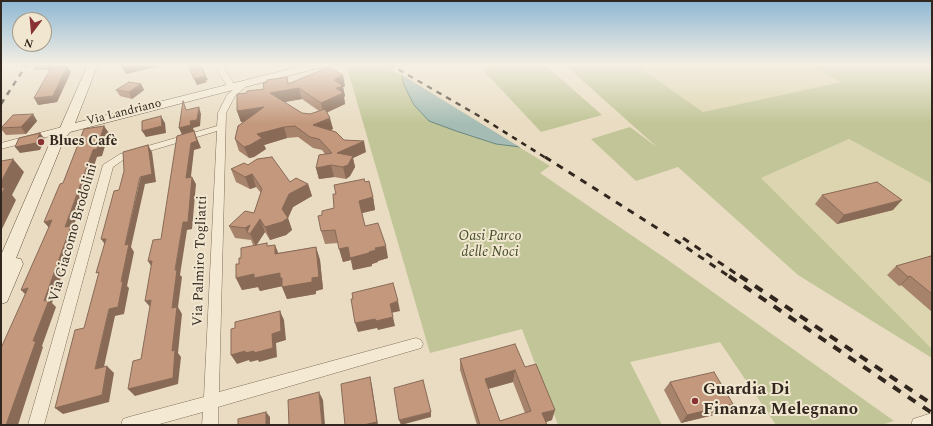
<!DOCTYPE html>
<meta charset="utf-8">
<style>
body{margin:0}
#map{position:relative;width:933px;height:426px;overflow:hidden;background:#e9dcc2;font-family:Spectral,serif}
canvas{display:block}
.frame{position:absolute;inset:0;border:2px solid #32271e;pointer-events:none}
.north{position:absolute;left:12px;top:12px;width:40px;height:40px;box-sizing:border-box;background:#f1e7d1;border:1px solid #a59a89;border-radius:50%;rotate:196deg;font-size:11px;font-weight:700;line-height:16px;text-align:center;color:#32271e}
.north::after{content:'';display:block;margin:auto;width:14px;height:18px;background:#893234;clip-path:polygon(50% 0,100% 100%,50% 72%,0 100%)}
</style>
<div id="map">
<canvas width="933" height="426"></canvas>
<div class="frame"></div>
<div class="north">N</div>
</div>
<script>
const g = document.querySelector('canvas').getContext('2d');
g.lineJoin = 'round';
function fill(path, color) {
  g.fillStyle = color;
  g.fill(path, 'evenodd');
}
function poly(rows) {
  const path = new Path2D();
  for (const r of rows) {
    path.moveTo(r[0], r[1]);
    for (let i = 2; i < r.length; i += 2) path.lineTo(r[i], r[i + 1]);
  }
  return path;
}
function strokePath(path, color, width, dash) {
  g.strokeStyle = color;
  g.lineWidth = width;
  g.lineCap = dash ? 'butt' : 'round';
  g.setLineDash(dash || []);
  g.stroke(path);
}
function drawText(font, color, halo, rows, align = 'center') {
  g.font = font + ' Spectral,serif';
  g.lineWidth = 4;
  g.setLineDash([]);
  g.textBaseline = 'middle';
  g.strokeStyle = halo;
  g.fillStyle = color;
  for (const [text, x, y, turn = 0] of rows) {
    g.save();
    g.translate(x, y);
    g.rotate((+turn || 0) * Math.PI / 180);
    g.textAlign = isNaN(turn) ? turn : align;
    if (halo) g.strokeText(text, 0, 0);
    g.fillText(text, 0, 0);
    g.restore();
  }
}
fill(poly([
 [635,64,806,64,841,82,703,112],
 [849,139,932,184,932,349,761,178]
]), '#ddd5b0');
fill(poly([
 [346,64,383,64,550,166,540,173,665,258,894,421,881,425,776,425,720,342,630,362,662,425,558,425,522,329,430,353],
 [505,64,544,64,602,115,541,132,482,69],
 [564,64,635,64,703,112,841,82,806,64,932,64,932,184,849,139,761,178,932,349,932,358,798,275,678,167,636,181,591,139,630,127,658,148]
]), '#c1c597');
const water = poly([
 [402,75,478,121,520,147,496,144,456,131,429,121,414,105,404,85,402,75]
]);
fill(water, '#a4bcb4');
strokePath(water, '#6c8881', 1);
fill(poly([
 [403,73,521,146,521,148,400,74]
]), '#e9dcc2');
const street = poly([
 [214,64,222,64,235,86,234,88,228,88,214,64],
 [243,81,246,81,250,83,235,96,226,113,219,392,416,338,421,340,423,344,421,348,218,407,218,425,202,425,203,412,156,425,121,425,123,419,129,417,204,397,217,131,126,158,113,167,44,425,28,425,103,165,120,154,217,126,218,113,227,95,243,81],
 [66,126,71,129,69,131,1,149,1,143,66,126],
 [932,413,932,425,911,425,913,419,932,413]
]);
const secondary = poly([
 [88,64,98,64,75,123,310,64,327,64,326,66,70,132,64,139,16,258,21,259,23,264,7,302,1,304,1,255,52,138,60,128,88,64]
]);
strokePath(street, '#806e5b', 1);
strokePath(secondary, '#62503e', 1);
fill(street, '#f4ead4');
fill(secondary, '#f4ead4');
strokePath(poly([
 [389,64,479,116,546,158],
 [1,104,27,64]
]), '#32271e', 2.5, [5.5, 5.5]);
strokePath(poly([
 [545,157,668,235,730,277],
 [683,238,741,277]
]), '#32271e', 3, [7, 7]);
strokePath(poly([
 [729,276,932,413],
 [740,276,932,404]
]), '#32271e', 4, [9, 9]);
fill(poly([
 [31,64,57,64,52,68,67,66,71,72,57,102,38,105,49,70,35,70],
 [287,77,289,84,345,86,343,87,345,96,344,97,345,104,327,112,333,129,330,130,344,140,366,152,353,158,355,167,350,176,346,179,334,177,319,179,316,168,325,154,322,150,313,148,298,137,287,138,264,145,266,149,254,157,249,158,239,151,235,139,244,121,241,122,237,111,264,89],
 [302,99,319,111,310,114,302,113,284,102],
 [141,84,144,90,132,99,120,96,116,90],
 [33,114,37,121,26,134,6,135,1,129],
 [248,165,290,182,308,184,312,196,293,207,288,218,292,230,286,235,270,240,265,232,256,245,268,246,278,253,316,247,320,260,323,289,316,291,316,294,287,299,282,286,260,291,258,287,242,290,236,278,239,264,241,258,255,246,253,245,251,240,235,238,229,226,254,213,261,193,256,187,250,189,236,182,231,169],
 [365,182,373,197,375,210,362,213,365,226,388,258,378,261,378,262,372,264,372,266,353,270,351,260,343,262,338,243,325,244,321,231,322,215,334,208,336,194],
 [822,195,893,210,837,224,815,204],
 [932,256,932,312,901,285,899,286,887,275,896,266],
 [460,359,525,367,552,420,546,422,547,425,477,425,460,370],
 [513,382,525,413,500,421,488,389],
 [670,382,726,412,681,423,664,390]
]), '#a8836b');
fill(poly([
 [45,64,57,64,49,70],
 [132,64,155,64,156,67,126,74,121,66],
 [67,66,71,72,57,102,38,105,34,98],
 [205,74,208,80,206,80,207,82,197,85,194,79],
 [343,75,345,86,343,87,345,96,344,97,345,104,324,114,321,103,334,80],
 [287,77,290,90,299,88,302,99,273,104,270,93,288,84],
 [141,84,144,90,132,99,129,92],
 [199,107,201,114,200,126,193,128,194,131,182,135,179,128,190,121],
 [264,107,268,118,241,122,237,111],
 [33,114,37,121,26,134,21,127],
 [161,116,165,123,166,133,146,137,142,131],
 [330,118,333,129,316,136,313,125],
 [104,126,109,133,102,156,97,157,73,228,77,233,52,303,56,307,42,346,43,347,18,425,6,425,65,227,93,150],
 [284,127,287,138,264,145,266,149,254,157,249,158,244,147,257,134],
 [194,131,201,148,194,150,190,185,186,178,191,143],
 [40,133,45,139,40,150,20,153,15,147],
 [364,141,366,152,353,158,355,167,350,176,346,179,343,167,337,153],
 [148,145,152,152,156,182,145,184,131,247,134,252,127,286,129,288,124,314,115,316,102,376,95,369,109,309,121,282,125,245],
 [13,159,24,172,12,195,16,200,2,229,1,229,1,182],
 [331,165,334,177,319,179,316,168],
 [252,174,256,187,250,189,245,177],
 [192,177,196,184,192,229,187,230,180,275,182,277,178,307,182,314,178,353,181,357,178,384,135,396,128,389,172,351,172,308,175,270,183,222],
 [308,184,312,196,293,207,288,218,292,230,286,235,270,240,265,227,282,209,289,194],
 [373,197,375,210,362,213,359,201],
 [902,200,893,210,837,224,844,215],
 [260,219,265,232,256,246,250,234,247,232,251,241,245,228],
 [52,220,50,229,44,222],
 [101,239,106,239,107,247],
 [275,245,280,257,275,254],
 [386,246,388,258,378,261,378,262,372,264,372,266,353,270,351,260,343,262,339,249,348,247,369,252,375,248],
 [316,247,320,260,323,289,316,291,316,294,287,299,282,287,283,286,260,291,258,287,242,290,236,278,254,274,280,273,312,278],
 [148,261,152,261,153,269],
 [910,276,901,285,899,286,908,277],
 [28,288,28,297,21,290],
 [151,300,151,308,145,301],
 [398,301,400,311,391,313,390,304],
 [280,311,284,320,286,340,276,343,277,357,259,362,258,360,250,362,249,360,237,364,231,355],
 [393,317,395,326,378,330,377,328,358,332,355,323,375,319],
 [107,366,114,373,109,402,63,414,55,408],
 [515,370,513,382,484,390,485,379],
 [370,377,372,386,378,425,363,425],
 [319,392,323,400,325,425,322,425],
 [733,404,726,412,681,423,687,415],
 [555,410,552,420,540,424,542,413],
 [266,412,270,417,270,425,266,425],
 [431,412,431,417,401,425,399,420]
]), '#886a57');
const building = poly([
 [121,64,132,64,121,66,121,64],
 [188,64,200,64,205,74,204,75,205,76,194,79,188,64],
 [67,66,53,96,34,98,51,68,67,66],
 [329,67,343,75,334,80,343,86,336,88,343,93,321,103,299,88,270,93,302,113,310,114,325,109,330,118,313,125,336,132,344,140,364,141,337,153,353,156,348,165,343,167,331,165,316,168,319,155,332,153,319,139,310,137,295,126,284,127,257,134,262,138,250,145,244,147,235,139,238,126,264,107,237,111,237,94,247,93,247,91,264,89,263,83,267,82,267,80,287,77,288,84,329,67],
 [129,82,141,84,129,92,116,90,129,82],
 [183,101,186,110,199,107,197,120,190,121,191,125,179,128,183,101],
 [33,114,21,127,1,128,13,115,33,114],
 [161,116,162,126,142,131,142,121,161,116],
 [104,126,97,149,93,150,65,227,71,226,44,301,49,300,33,341,36,341,6,425,9,424,9,425,1,425,1,348,28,288,21,290,52,220,44,222,60,184,63,183,84,129,104,126],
 [194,131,197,141,191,143,186,178,192,177,188,222,183,222,175,270,177,270,172,308,177,307,172,351,175,350,173,378,128,389,133,361,141,359,151,300,145,301,152,261,148,261,153,240,161,239,177,136,194,131],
 [40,133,36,143,15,147,19,138,40,133],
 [148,145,152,174,140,177,125,245,129,244,121,282,123,281,118,307,109,309,95,369,107,366,102,395,55,408,75,330,84,328,99,272,96,273,106,239,101,239,114,191,119,190,124,171,123,152,148,145],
 [272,157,290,182,296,178,308,184,289,194,282,209,288,218,282,222,265,227,260,219,250,234,247,232,250,225,245,228,229,226,245,211,254,213,262,189,252,174,245,177,231,169,244,163,248,165,257,159,272,157],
 [13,159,1,182,1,161,13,159],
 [364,179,365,182,369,181,373,197,359,201,365,226,378,223,386,246,375,248,376,250,369,252,369,253,350,258,348,247,339,249,335,230,321,231,318,216,322,215,322,211,334,208,333,194,336,194,334,185,364,179],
 [877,182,902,200,844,215,822,195,877,182],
 [5,187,1,195,1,188,5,187],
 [267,243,267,246,275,245,275,254,316,247,319,277,312,278,312,282,282,287,282,278,280,278,280,273,254,278,254,274,236,278,236,264,239,264,239,258,241,258,241,248,267,243],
 [931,256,932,256,932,294,910,276,908,277,896,266,931,256],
 [393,283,398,301,390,304,393,317,376,321,375,319,355,323,351,299,353,299,352,293,393,283],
 [280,311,281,331,272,334,273,348,254,353,254,351,245,353,245,351,231,355,231,329,235,328,235,322,280,311],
 [515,344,525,367,536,364,555,410,542,413,547,425,480,425,460,359,515,344],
 [515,370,531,411,500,421,485,379,515,370],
 [714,372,733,404,687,415,670,382,714,372],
 [370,377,377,422,363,425,345,425,341,384,370,377],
 [423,380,431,412,399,420,394,388,423,380],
 [319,392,322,425,289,425,288,400,319,392],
 [266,412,266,425,238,425,238,419,266,412]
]);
fill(building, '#c3987c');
strokePath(building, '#886a57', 1);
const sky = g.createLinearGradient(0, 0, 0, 124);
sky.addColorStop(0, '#8db7d3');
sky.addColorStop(0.52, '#f5efe4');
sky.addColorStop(1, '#f5efe400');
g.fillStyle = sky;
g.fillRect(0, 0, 933, 124);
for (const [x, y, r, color] of [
 [41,142,4,"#893234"],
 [695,401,4,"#893234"]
]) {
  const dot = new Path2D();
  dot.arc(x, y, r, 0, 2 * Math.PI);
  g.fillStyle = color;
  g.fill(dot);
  strokePath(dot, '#f1e7d1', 1.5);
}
drawText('12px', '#32271e', '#f1e7d1', [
 ["Via Landriano",124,113,-14]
]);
drawText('bold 14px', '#32271e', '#f1e7d1', [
 ["Blues Cafè",49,142]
], 'left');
drawText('14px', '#32271e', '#f1e7d1', [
 ["Via Giacomo Brodolini",74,233,-74],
 ["Via Palmiro Togliatti",201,261,-88]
]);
drawText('italic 14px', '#434c26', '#f1e7d1', [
 ["Oasi Parco",490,237],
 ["delle Noci",490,253]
]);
drawText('bold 17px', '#32271e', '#f1e7d1', [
 ["Guardia Di",703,391],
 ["Finanza Melegnano",703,411]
], 'left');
</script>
